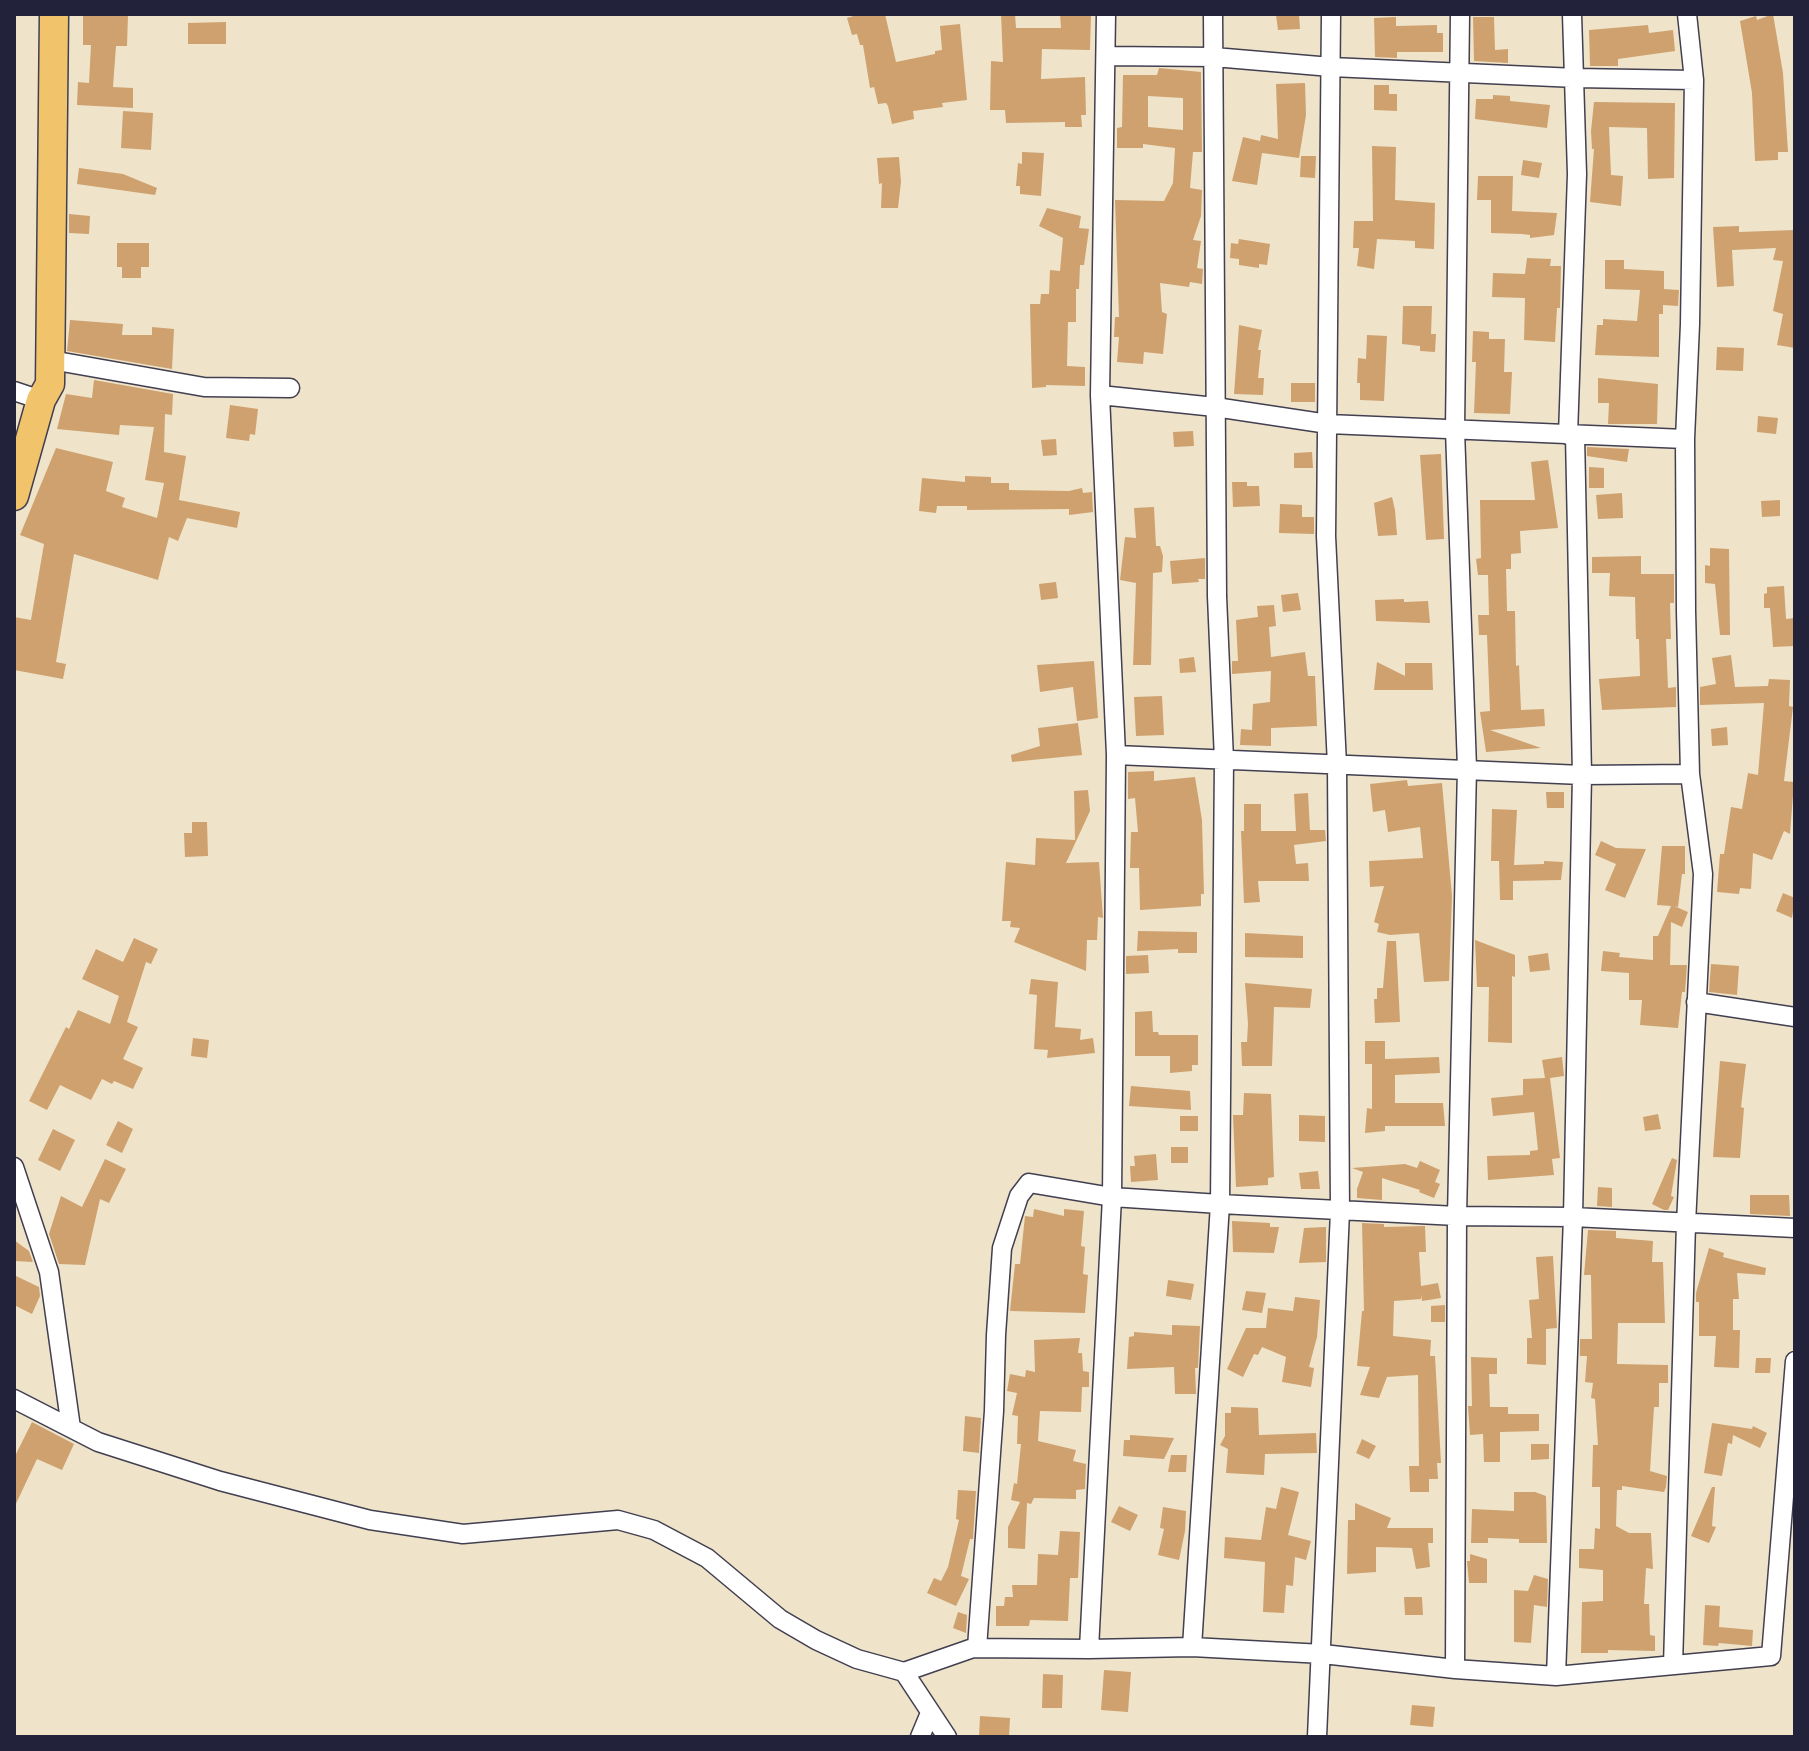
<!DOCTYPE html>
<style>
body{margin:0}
#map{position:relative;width:1809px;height:1751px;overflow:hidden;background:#efe4ca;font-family:Alegreya,serif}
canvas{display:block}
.frame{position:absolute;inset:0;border:16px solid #22223b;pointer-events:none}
</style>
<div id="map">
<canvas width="1809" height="1751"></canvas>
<div class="frame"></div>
</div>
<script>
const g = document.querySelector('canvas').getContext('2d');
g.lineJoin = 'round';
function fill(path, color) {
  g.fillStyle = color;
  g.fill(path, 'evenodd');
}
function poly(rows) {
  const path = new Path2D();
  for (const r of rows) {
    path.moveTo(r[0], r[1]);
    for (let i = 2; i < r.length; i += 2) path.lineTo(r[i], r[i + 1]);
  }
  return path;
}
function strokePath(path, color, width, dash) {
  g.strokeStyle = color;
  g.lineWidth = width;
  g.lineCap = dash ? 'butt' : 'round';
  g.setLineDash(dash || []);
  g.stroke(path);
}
fill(poly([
 [860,14,885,14,896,62,935,54,935,51,942,50,940,26,960,24,967,100,942,103,943,107,913,111,914,119,892,124,888,106,886,103,878,104,874,87,870,88,863,45,860,45,857,34,852,35,847,18],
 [1001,14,1015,14,1016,28,1061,28,1060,14,1091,14,1090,50,1042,49,1041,79,1085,77,1086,115,1081,115,1082,127,1065,127,1065,122,1006,123,1005,110,990,110,991,61,1003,62],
 [1299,14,1300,29,1278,30,1276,15],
 [1773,14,1783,73,1788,152,1778,152,1778,160,1755,161,1752,93,1740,21,1756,16,1757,20],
 [83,15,128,15,127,46,116,46,113,87,133,88,133,108,77,105,78,82,89,83,91,45,83,45],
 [1396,17,1396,26,1437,25,1437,33,1443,33,1443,52,1397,52,1397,58,1375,57,1374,18],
 [1473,17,1494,17,1495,50,1508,49,1508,63,1474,61],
 [226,22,226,44,188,44,188,23],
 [1648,25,1649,33,1673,30,1675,51,1618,59,1618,66,1590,66,1589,30],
 [1159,68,1201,72,1202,152,1193,152,1190,188,1202,190,1201,216,1193,240,1201,241,1197,268,1203,269,1202,284,1190,282,1189,287,1160,283,1162,312,1167,314,1163,354,1144,352,1143,364,1117,362,1119,337,1114,337,1115,317,1119,317,1115,200,1164,201,1173,183,1175,148,1143,144,1143,148,1117,148,1117,128,1122,127,1123,75,1157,75],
 [1148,96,1183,98,1183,130,1148,127],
 [1305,83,1306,115,1299,158,1262,153,1257,185,1232,181,1243,137,1260,141,1261,135,1278,139,1276,84],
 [1374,85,1389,85,1389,94,1397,94,1397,111,1374,110],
 [1493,95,1510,96,1510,101,1550,105,1547,128,1475,119,1476,99,1493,99],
 [1594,102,1675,103,1674,178,1648,179,1647,128,1609,127,1611,175,1623,176,1621,206,1590,202,1594,149,1592,149,1591,131],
 [123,111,153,113,151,150,121,148],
 [1372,146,1396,147,1395,200,1435,203,1434,249,1415,248,1415,241,1377,239,1374,269,1357,266,1359,248,1353,248,1354,221,1373,221],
 [1022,152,1044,153,1041,196,1020,194,1020,186,1016,186,1018,163,1022,164],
 [1301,156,1316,156,1315,178,1300,177],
 [899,157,901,182,898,208,881,208,882,183,879,184,877,158],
 [1523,160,1542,163,1539,178,1521,175],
 [79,168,123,174,157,188,155,195,77,184],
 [1478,176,1513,176,1512,211,1557,213,1554,235,1530,238,1530,235,1522,234,1491,233,1491,200,1477,200],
 [1047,208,1081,216,1079,228,1089,229,1084,265,1080,265,1079,289,1076,289,1076,322,1068,322,1067,366,1085,367,1085,386,1046,385,1046,387,1032,388,1030,304,1040,304,1041,294,1049,294,1050,270,1060,271,1063,238,1039,226],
 [69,214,90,216,89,234,69,233],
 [1739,226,1739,232,1795,230,1795,348,1777,345,1783,314,1773,311,1783,261,1773,260,1776,248,1732,250,1734,286,1717,287,1713,227],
 [1239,239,1270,244,1267,265,1259,264,1259,268,1239,265,1239,259,1230,258,1231,243,1238,244],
 [117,243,149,243,149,267,141,267,141,278,122,278,122,267,117,267],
 [1527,258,1551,259,1550,266,1561,266,1560,308,1557,308,1555,342,1524,340,1525,298,1492,297,1493,273,1525,274],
 [1605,260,1624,260,1624,269,1664,271,1664,289,1679,290,1678,306,1663,305,1663,314,1659,314,1659,357,1595,355,1597,325,1603,325,1603,319,1637,321,1640,290,1605,289],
 [1403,306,1432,306,1431,334,1436,334,1435,352,1420,351,1420,346,1402,344],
 [70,320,123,324,122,335,152,335,152,327,174,329,172,369,67,351],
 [1239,325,1262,330,1258,350,1261,350,1258,378,1264,378,1263,395,1234,394],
 [1473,331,1489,332,1489,339,1505,339,1504,372,1512,372,1510,414,1474,413,1476,362,1472,362],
 [1367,335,1387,336,1384,401,1360,400,1360,383,1357,383,1358,358,1366,359],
 [1717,347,1744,348,1743,371,1716,370],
 [1598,378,1658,384,1657,424,1608,424,1609,403,1598,403],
 [94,380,173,394,172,415,165,414,164,452,186,456,179,500,240,512,237,528,187,518,178,541,169,537,158,580,74,554,56,662,66,664,63,679,14,670,14,617,31,620,44,544,20,535,56,448,113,462,106,491,125,498,122,507,157,518,164,483,145,480,154,427,120,425,119,435,57,429,66,394,92,398],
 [1291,383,1315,383,1315,402,1291,402],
 [230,405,258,409,255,435,250,434,249,441,226,438],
 [1758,416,1778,418,1776,434,1757,432],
 [1193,431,1194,446,1174,447,1173,432],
 [1056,439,1057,455,1043,456,1041,440],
 [1587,447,1629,449,1627,462,1587,456],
 [1312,452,1313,468,1294,468,1294,453],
 [1441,454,1444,539,1426,540,1420,455],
 [1548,460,1558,528,1520,531,1521,553,1511,554,1511,569,1506,569,1507,611,1515,611,1516,666,1519,665,1521,710,1544,709,1545,726,1490,730,1541,748,1486,752,1480,712,1490,711,1487,635,1479,635,1478,615,1489,615,1488,575,1478,575,1476,559,1481,558,1480,500,1535,500,1531,462],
 [1589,467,1604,468,1604,488,1589,488],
 [965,476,991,477,991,483,1009,483,1009,490,1069,491,1082,488,1083,493,1092,492,1093,512,1069,515,1069,509,967,510,967,506,937,506,936,513,919,511,922,478,965,482],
 [1232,482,1247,482,1247,486,1259,486,1260,506,1233,507],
 [1622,493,1623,518,1598,519,1596,495],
 [1392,497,1395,510,1397,535,1378,536,1374,503],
 [1780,500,1780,516,1762,517,1761,501],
 [1280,504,1302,505,1302,517,1314,517,1314,534,1279,533],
 [1154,507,1156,546,1160,546,1163,556,1162,572,1153,573,1151,665,1133,665,1136,583,1120,580,1125,537,1136,538,1134,508],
 [1710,548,1729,549,1730,635,1720,635,1715,584,1705,583,1705,565,1710,566],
 [1641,556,1641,574,1674,574,1674,603,1670,603,1671,639,1666,639,1668,688,1676,687,1676,707,1602,710,1599,679,1640,676,1639,639,1636,639,1635,597,1609,596,1610,573,1592,573,1592,557],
 [1205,558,1205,579,1198,579,1199,582,1172,584,1170,561],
 [1056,582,1058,598,1041,600,1039,584],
 [1784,586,1786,619,1794,618,1795,646,1773,647,1770,608,1764,608,1764,594,1767,593,1767,587],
 [1298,593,1301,610,1283,612,1281,595],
 [1404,599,1404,602,1428,601,1430,623,1376,621,1375,600],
 [1274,605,1276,626,1269,627,1271,657,1305,652,1308,676,1315,676,1317,726,1271,728,1271,746,1240,745,1241,729,1252,730,1253,704,1270,702,1271,671,1232,674,1232,661,1238,661,1236,620,1258,617,1257,606],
 [1731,655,1735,687,1768,686,1769,679,1790,680,1789,706,1793,707,1784,781,1794,782,1790,834,1784,831,1772,860,1753,853,1751,889,1740,888,1739,894,1717,892,1720,854,1724,854,1731,807,1742,809,1748,773,1758,775,1764,703,1700,705,1700,687,1716,684,1712,658],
 [1194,657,1196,672,1180,673,1179,659],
 [1094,661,1098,718,1077,721,1073,687,1040,692,1037,665],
 [1377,662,1405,676,1405,663,1432,663,1433,690,1374,690],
 [1162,696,1164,735,1136,736,1134,697],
 [1078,723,1082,755,1012,762,1011,755,1040,746,1038,728],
 [1727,727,1728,745,1712,746,1711,729],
 [1154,771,1154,781,1195,777,1202,820,1204,894,1201,894,1201,906,1140,910,1139,868,1130,868,1131,832,1138,832,1135,798,1128,799,1128,772],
 [1407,780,1408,786,1442,783,1452,896,1449,981,1424,982,1419,933,1390,935,1377,932,1379,924,1374,922,1384,886,1370,887,1369,861,1423,858,1420,827,1388,832,1385,810,1373,812,1370,784],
 [1088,790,1090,811,1066,863,1099,862,1103,918,1098,917,1097,940,1087,940,1086,971,1014,942,1020,928,1010,927,1011,921,1002,921,1006,862,1035,865,1036,838,1075,840,1074,791],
 [1546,792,1564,792,1564,808,1547,808],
 [1308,793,1310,830,1325,830,1326,841,1294,845,1296,864,1308,863,1309,881,1258,881,1260,902,1244,903,1241,831,1244,831,1244,804,1261,804,1261,831,1296,831,1294,794],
 [1492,809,1517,810,1514,865,1544,864,1544,861,1563,862,1561,880,1513,881,1513,900,1500,900,1499,861,1491,861],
 [192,822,207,822,208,856,185,857,184,833,192,833],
 [1601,841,1616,848,1646,849,1625,898,1605,890,1616,864,1595,855],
 [1662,846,1685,846,1685,874,1682,874,1678,907,1674,906,1688,912,1682,927,1671,922,1670,965,1687,965,1685,992,1682,992,1678,1028,1640,1025,1642,1000,1629,1000,1629,973,1601,971,1603,951,1620,953,1619,957,1653,960,1653,936,1658,936,1671,906,1657,905],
 [1783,893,1795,898,1792,918,1776,911],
 [1138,931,1197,932,1197,953,1178,953,1178,949,1137,951],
 [1245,933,1303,936,1303,958,1245,957],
 [134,938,158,949,151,964,146,962,127,1022,138,1027,123,1059,143,1068,133,1089,114,1081,112,1084,102,1079,91,1100,60,1085,47,1110,29,1101,66,1027,69,1029,78,1010,110,1024,119,996,82,979,96,949,123,962],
 [1475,940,1515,955,1515,977,1512,976,1512,1043,1488,1042,1489,987,1477,987],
 [1387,941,1396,941,1400,1022,1375,1023,1374,999,1377,999,1377,988,1383,988],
 [1548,953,1550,970,1530,972,1528,956],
 [1148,955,1149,973,1126,974,1126,956],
 [1711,964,1739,966,1737,995,1709,992],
 [1031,979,1058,982,1055,1027,1081,1029,1080,1040,1093,1038,1095,1053,1047,1058,1048,1050,1034,1049,1037,995,1029,994],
 [1245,983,1312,989,1310,1008,1274,1007,1272,1066,1242,1066,1241,1042,1247,1042,1248,1024],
 [1152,1011,1153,1032,1158,1032,1159,1035,1198,1035,1198,1065,1192,1065,1192,1071,1170,1073,1170,1056,1135,1056,1135,1012],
 [193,1038,209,1040,207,1058,191,1056],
 [1365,1041,1385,1041,1385,1059,1439,1057,1440,1073,1395,1075,1395,1103,1443,1103,1445,1126,1385,1126,1385,1131,1365,1133,1367,1108,1372,1109,1372,1064,1365,1064],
 [1562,1057,1564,1076,1550,1078,1560,1158,1552,1159,1554,1175,1488,1180,1487,1156,1530,1155,1530,1151,1538,1150,1534,1112,1493,1116,1491,1098,1523,1095,1523,1079,1545,1078,1542,1060],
 [1720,1061,1746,1064,1741,1107,1744,1108,1740,1158,1713,1157],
 [1131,1086,1190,1091,1191,1110,1129,1106],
 [1244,1093,1271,1094,1274,1177,1268,1178,1268,1185,1236,1187,1233,1115,1243,1115],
 [1658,1114,1661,1129,1645,1131,1643,1117],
 [1299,1115,1325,1116,1325,1142,1299,1141],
 [1180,1116,1198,1116,1198,1131,1180,1131],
 [118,1121,133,1129,122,1153,106,1145],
 [53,1129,75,1140,60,1171,38,1160],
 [1171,1147,1188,1147,1188,1163,1171,1163],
 [1156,1154,1158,1180,1131,1182,1130,1166,1135,1166,1134,1156],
 [1672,1158,1677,1160,1671,1196,1674,1197,1668,1210,1664,1210,1652,1204],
 [105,1159,126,1169,109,1203,100,1199,85,1265,59,1264,49,1234,61,1196,82,1207],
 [1420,1161,1440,1170,1435,1182,1440,1184,1434,1198,1419,1192,1420,1190,1382,1178,1382,1200,1357,1198,1357,1189,1363,1172,1352,1168,1405,1164,1417,1168],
 [1318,1171,1320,1189,1301,1189,1299,1173],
 [1598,1187,1612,1188,1612,1207,1597,1206],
 [1750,1195,1789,1195,1790,1216,1750,1214],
 [1034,1209,1064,1216,1064,1209,1084,1211,1081,1246,1085,1247,1083,1274,1088,1275,1085,1313,1010,1311,1015,1264,1020,1264,1025,1216,1033,1217],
 [1232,1221,1270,1223,1270,1227,1279,1227,1274,1253,1233,1252],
 [1362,1223,1384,1224,1384,1227,1425,1226,1426,1252,1419,1252,1421,1286,1438,1283,1441,1298,1422,1301,1421,1294,1421,1299,1394,1301,1393,1336,1431,1340,1430,1356,1435,1356,1441,1463,1437,1463,1438,1479,1429,1479,1429,1492,1410,1492,1409,1466,1419,1466,1418,1375,1387,1377,1379,1398,1360,1395,1370,1367,1357,1366,1362,1311,1364,1311],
 [1326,1227,1326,1262,1299,1263,1304,1228],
 [1588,1230,1616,1231,1616,1238,1653,1241,1652,1262,1663,1262,1665,1323,1618,1323,1617,1364,1668,1365,1668,1383,1659,1383,1659,1407,1654,1407,1650,1471,1667,1476,1666,1487,1664,1492,1622,1486,1622,1490,1617,1490,1616,1526,1629,1533,1651,1533,1653,1569,1646,1568,1644,1604,1649,1604,1650,1635,1655,1636,1655,1651,1608,1650,1608,1653,1581,1653,1582,1602,1603,1601,1603,1570,1579,1568,1579,1549,1594,1549,1595,1528,1600,1529,1600,1487,1592,1487,1593,1445,1598,1445,1595,1399,1591,1398,1593,1383,1585,1382,1587,1356,1580,1356,1580,1339,1592,1339,1591,1275,1584,1275],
 [14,1240,29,1251,33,1262,14,1261],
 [1709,1248,1724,1253,1723,1257,1766,1268,1765,1275,1737,1273,1739,1299,1733,1299,1733,1330,1740,1330,1739,1368,1714,1367,1716,1336,1699,1336,1699,1302,1696,1302,1696,1293],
 [1553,1256,1557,1328,1546,1329,1546,1365,1527,1364,1527,1338,1532,1338,1529,1300,1539,1299,1536,1257],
 [14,1275,39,1287,40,1296,32,1314,14,1305],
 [1168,1280,1194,1284,1191,1300,1166,1296],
 [1246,1291,1266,1293,1262,1313,1242,1310],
 [1295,1297,1320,1300,1317,1337,1309,1367,1314,1368,1311,1387,1282,1382,1286,1357,1262,1347,1258,1355,1254,1354,1243,1377,1227,1369,1246,1328,1266,1328,1268,1308,1293,1311],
 [1445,1305,1445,1322,1431,1322,1431,1306],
 [1172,1325,1200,1326,1198,1368,1195,1368,1196,1394,1175,1394,1174,1367,1127,1369,1129,1337,1134,1336,1134,1332,1172,1335],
 [1080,1338,1078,1353,1082,1353,1083,1371,1089,1372,1089,1387,1082,1387,1081,1412,1040,1411,1038,1441,1076,1450,1073,1461,1086,1464,1085,1489,1076,1490,1076,1499,1034,1498,1031,1504,1027,1503,1025,1549,1008,1548,1008,1527,1020,1502,1011,1500,1014,1483,1017,1484,1021,1444,1017,1444,1018,1416,1012,1415,1017,1393,1007,1391,1010,1374,1025,1377,1026,1370,1035,1372,1034,1340],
 [1471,1357,1497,1358,1497,1374,1489,1374,1490,1407,1508,1407,1508,1414,1539,1414,1539,1431,1500,1432,1500,1462,1484,1462,1483,1434,1470,1435,1468,1406,1472,1406],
 [1756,1358,1771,1358,1770,1373,1755,1373],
 [1231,1407,1258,1408,1259,1435,1316,1433,1317,1453,1265,1454,1264,1475,1226,1473,1228,1449,1220,1445,1225,1436,1225,1413,1231,1413],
 [965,1416,981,1418,979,1453,963,1451],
 [32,1422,74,1444,62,1470,37,1459,14,1508,14,1458],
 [1712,1423,1752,1429,1753,1426,1767,1433,1760,1448,1733,1435,1732,1444,1728,1443,1722,1476,1704,1473],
 [1130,1435,1174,1438,1164,1459,1123,1456,1124,1440,1130,1440],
 [1362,1439,1376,1446,1369,1459,1356,1453],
 [1531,1444,1549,1444,1549,1459,1531,1460],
 [1171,1455,1187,1455,1186,1472,1168,1472],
 [1281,1487,1299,1492,1288,1535,1311,1541,1306,1560,1295,1557,1293,1586,1286,1585,1284,1613,1263,1612,1265,1562,1224,1558,1225,1537,1261,1540,1266,1507,1276,1509],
 [1712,1487,1715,1487,1712,1526,1716,1527,1709,1543,1691,1536],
 [958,1490,976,1491,973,1539,970,1539,961,1576,969,1579,956,1606,927,1593,934,1578,941,1581,948,1567,959,1520,956,1519],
 [1514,1492,1535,1492,1546,1496,1547,1543,1519,1543,1519,1539,1488,1538,1488,1543,1471,1543,1472,1509,1514,1511],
 [1355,1503,1391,1518,1387,1528,1433,1528,1433,1543,1428,1543,1430,1567,1416,1569,1412,1548,1376,1547,1376,1572,1347,1574,1348,1520,1355,1520],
 [1119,1506,1138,1515,1130,1531,1111,1522],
 [1163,1507,1186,1511,1185,1531,1179,1560,1158,1555,1164,1529,1160,1528],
 [1060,1531,1080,1532,1078,1578,1070,1578,1068,1621,1030,1620,1029,1626,996,1626,996,1606,1004,1606,1005,1597,1013,1597,1012,1585,1037,1585,1038,1554,1058,1555],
 [1470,1554,1487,1559,1487,1583,1469,1583,1467,1561,1470,1561],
 [1534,1575,1548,1579,1547,1607,1534,1605,1531,1643,1514,1642,1514,1590,1528,1591],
 [1404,1597,1422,1597,1423,1615,1405,1615],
 [1705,1605,1720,1606,1719,1627,1753,1630,1752,1646,1719,1643,1718,1646,1703,1645],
 [958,1612,967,1615,966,1633,953,1628],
 [1104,1670,1131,1672,1128,1712,1101,1710],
 [1043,1674,1063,1675,1062,1708,1042,1708],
 [1412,1705,1435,1707,1433,1727,1410,1725],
 [980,1716,1010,1718,1009,1737,979,1737]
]), '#cea16f');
const minor = poly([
 [1106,56,1214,57,1331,67,1576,78,1694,80],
 [51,360,204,387,290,388],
 [14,391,41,400],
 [1100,395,1215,407,1328,424,1685,439],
 [1568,435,1577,174,1572,14],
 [1116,755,1582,775,1690,774],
 [1696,1002,1795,1017],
 [14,1167,49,1272,71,1428],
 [14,1399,98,1442,220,1481,370,1520,463,1534,618,1520,654,1530,707,1558,780,1619,816,1640,857,1659,904,1672,973,1648,1089,1649,1192,1647,1323,1654,1455,1669,1556,1676,1771,1656,1795,1361],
 [1192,1647,1220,1204,1224,760,1217,596,1213,14],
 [977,1648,994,1411,996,1335,1002,1248,1019,1196,1029,1183,1112,1197,1220,1204,1457,1216,1573,1217,1795,1228],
 [1089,1649,1112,1197,1116,755,1100,395,1106,14],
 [1673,1665,1686,1224,1703,874,1690,774,1686,611,1685,439,1690,324,1694,80,1687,14],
 [1455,1669,1457,1216,1467,768,1455,430,1460,14],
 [904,1672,947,1737],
 [1556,1676,1573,1217,1582,775,1575,435],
 [920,1737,930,1713],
 [1317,1737,1340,1211,1337,765,1326,536,1331,14]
]);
const primary = poly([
 [14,496,41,400,50,384,54,14]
]);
strokePath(minor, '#413f50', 21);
strokePath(primary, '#413f50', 31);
strokePath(minor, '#fff', 18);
strokePath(primary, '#f1c36a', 28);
</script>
